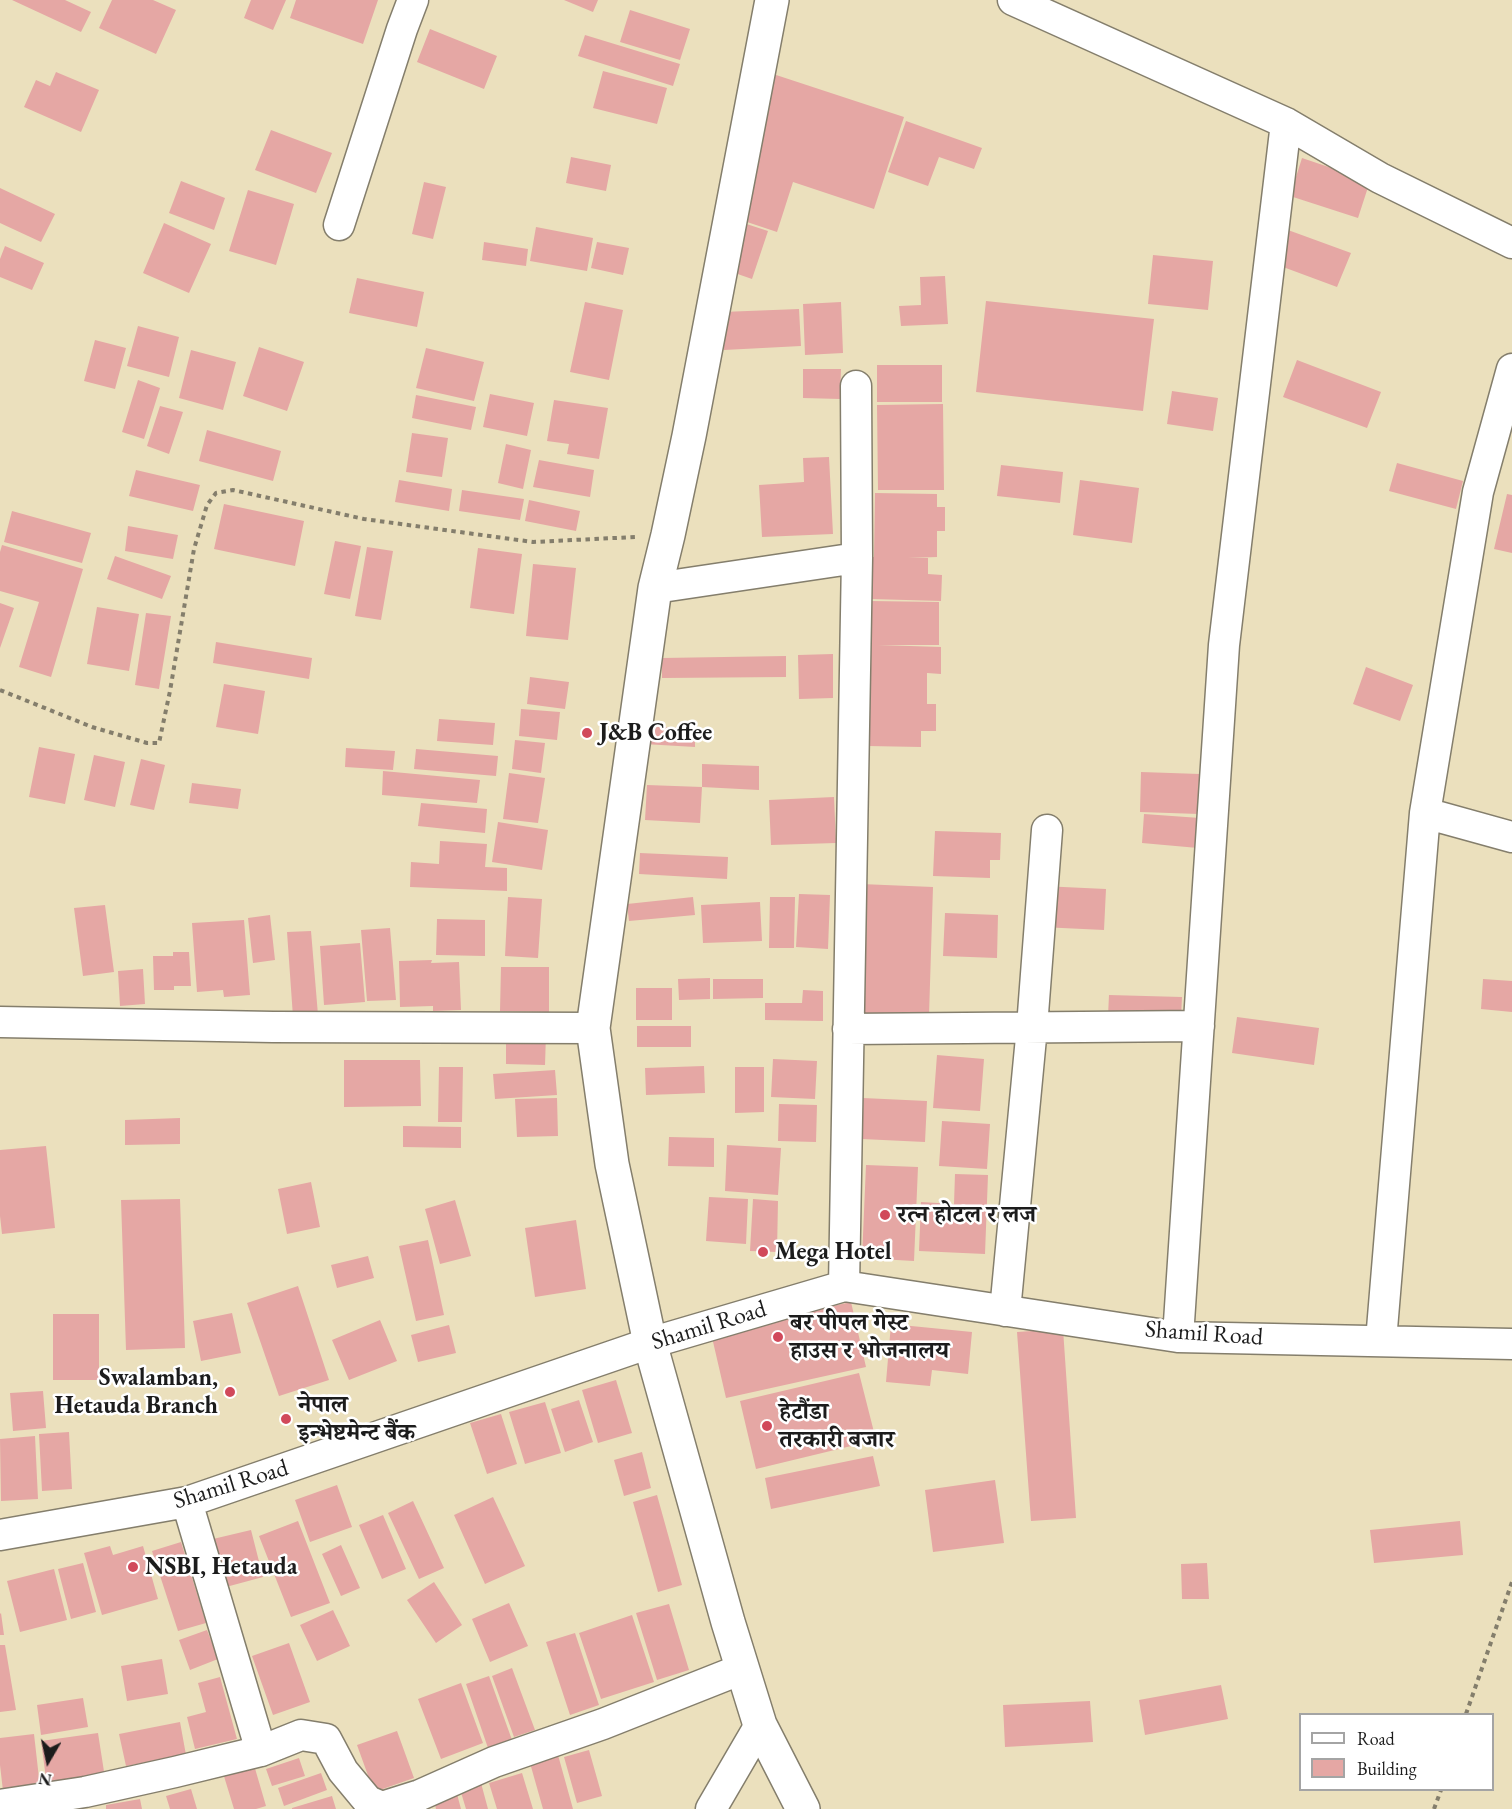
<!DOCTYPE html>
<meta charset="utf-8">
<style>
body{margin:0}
#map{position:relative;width:1512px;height:1809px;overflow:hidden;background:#ebe0bd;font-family:"EB Garamond",serif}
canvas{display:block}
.legend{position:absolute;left:1299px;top:1713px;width:195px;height:78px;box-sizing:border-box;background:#fff;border:2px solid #a4a4a4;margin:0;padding:8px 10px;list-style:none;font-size:18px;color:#1c1c1c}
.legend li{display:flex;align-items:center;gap:12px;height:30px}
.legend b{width:30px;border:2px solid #a4a4a4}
.north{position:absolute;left:18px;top:1731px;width:60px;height:60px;-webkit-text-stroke:4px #fff;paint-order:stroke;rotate:189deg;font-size:16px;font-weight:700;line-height:24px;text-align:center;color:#1c1c1c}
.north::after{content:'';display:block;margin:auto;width:21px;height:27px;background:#1c1c1c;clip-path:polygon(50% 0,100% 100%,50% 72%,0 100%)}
</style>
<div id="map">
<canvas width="1512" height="1809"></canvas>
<ul class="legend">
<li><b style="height:8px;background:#fff"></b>Road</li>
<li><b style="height:16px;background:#e5a7a4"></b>Building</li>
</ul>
<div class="north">N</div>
</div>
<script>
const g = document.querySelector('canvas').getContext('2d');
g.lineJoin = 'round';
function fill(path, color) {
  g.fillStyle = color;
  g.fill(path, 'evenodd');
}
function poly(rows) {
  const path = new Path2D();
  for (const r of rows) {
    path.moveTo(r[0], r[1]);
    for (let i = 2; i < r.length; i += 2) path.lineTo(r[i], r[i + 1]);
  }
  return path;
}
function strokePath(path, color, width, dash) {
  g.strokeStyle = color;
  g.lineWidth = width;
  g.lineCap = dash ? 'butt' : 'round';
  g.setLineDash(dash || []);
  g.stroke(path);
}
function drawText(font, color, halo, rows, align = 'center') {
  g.font = font + ' "EB Garamond","Noto Serif Devanagari",serif';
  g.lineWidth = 5;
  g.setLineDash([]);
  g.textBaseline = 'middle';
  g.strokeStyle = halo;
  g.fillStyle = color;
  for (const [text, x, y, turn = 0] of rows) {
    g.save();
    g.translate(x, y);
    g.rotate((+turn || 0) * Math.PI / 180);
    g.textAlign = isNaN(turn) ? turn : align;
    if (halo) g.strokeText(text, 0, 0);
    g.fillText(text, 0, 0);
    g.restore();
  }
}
fill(poly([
 [12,0,65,0,91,12,81,32],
 [112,0,153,0,176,10,156,54,99,28],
 [251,0,286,0,273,30,244,18],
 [296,0,378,0,363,44,290,18],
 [564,0,598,0,593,12],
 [630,10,690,29,680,60,620,42],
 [430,29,497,56,484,89,417,62],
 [585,35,680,64,673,86,578,56],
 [603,71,667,88,657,124,593,108],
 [56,72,99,90,81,132,24,107,36,80,50,86],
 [767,72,904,117,874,209,793,182,777,232,723,214],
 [906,121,982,148,974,169,939,157,928,186,888,172],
 [271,130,332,153,316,193,255,170],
 [571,157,611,165,606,191,566,183],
 [1302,158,1370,181,1358,218,1290,196],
 [181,181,225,198,214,230,169,213],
 [424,182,446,187,433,239,412,234],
 [0,188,55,214,41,242,0,223],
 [248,190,294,204,276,265,229,251],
 [725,217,768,231,752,279,709,264],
 [164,223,211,244,189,293,143,273],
 [536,227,593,238,587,271,530,261],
 [1288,230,1351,253,1337,287,1275,264],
 [484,242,528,249,526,266,482,260],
 [597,242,629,248,623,275,591,268],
 [5,246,44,263,32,290,0,277,0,259],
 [1153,255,1213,261,1208,310,1148,304],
 [945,276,948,324,901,326,899,306,921,305,920,277],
 [357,278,424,292,417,327,349,313],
 [986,301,1154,319,1143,411,976,392],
 [585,302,623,310,609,380,570,372],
 [841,302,843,353,805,355,803,304],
 [799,309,801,346,724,350,722,312],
 [138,326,179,337,169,377,127,366],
 [95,340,126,348,115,389,84,381],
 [259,347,304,362,287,411,243,396],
 [426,348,484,362,474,401,416,388],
 [191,350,236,362,223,410,179,398],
 [1297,360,1381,392,1367,428,1283,397],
 [877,365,942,365,942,402,877,402],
 [803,369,841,369,840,399,803,398],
 [138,380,160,388,144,439,122,432],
 [1172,391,1218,398,1213,431,1167,424],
 [490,394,534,403,527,436,483,427],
 [416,395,476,407,471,430,412,418],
 [554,400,608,408,599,459,567,454,569,444,547,441],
 [943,404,944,490,878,490,877,405],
 [160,406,183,412,169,454,147,446],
 [207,430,281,451,273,481,199,461],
 [412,433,448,438,442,477,406,472],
 [506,444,531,450,523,489,498,483],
 [829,457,833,534,762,537,759,485,804,482,803,458],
 [539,460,594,470,590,497,533,487],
 [1397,463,1463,481,1456,509,1389,491],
 [1001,465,1063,472,1060,503,997,496],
 [136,470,200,485,193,511,129,496],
 [399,480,452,489,449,511,395,502],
 [1080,480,1139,488,1132,543,1073,535],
 [462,490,524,499,520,520,459,511],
 [875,493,937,494,937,507,945,507,945,531,937,531,937,557,908,558,928,558,928,574,942,575,941,601,871,599,872,557,874,557],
 [1507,494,1512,495,1512,553,1494,549],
 [529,500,580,511,576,531,525,521],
 [224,504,304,521,295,566,214,549],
 [12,511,91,533,82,563,4,542],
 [128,526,178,535,173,559,125,551],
 [335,541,361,546,350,599,324,594],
 [2,545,83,569,51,677,19,667,39,602,0,591,0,552],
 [367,547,393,551,381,620,355,616],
 [478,548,522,554,514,614,470,608],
 [115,556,171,576,162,599,107,579],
 [533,564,576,568,568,640,526,636],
 [870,601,939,602,939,645,878,645,941,647,941,674,927,673,927,704,936,704,936,731,921,731,921,747,868,746],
 [0,603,14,608,0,648],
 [97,607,139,614,129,671,87,664],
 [146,613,171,616,159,689,135,685],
 [216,642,312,658,309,679,213,663],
 [833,654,833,698,799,699,798,655],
 [786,656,786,677,662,678,662,658],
 [1366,667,1413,685,1400,721,1353,704],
 [530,677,569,682,565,709,527,704],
 [224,684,265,691,258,734,216,727],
 [521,709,560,712,557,740,519,736],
 [439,719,495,723,493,745,437,741],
 [645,726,695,729,695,747,644,744],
 [515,740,545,743,541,773,512,769],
 [39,747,75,754,65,804,29,797],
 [346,748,395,751,393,770,345,767],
 [416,749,498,756,496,776,414,769],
 [94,755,125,762,115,807,84,800],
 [141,759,165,765,154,810,130,805],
 [702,764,759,766,759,790,702,787],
 [383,771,480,780,477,803,382,795],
 [1141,772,1200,774,1199,814,1140,812],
 [509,773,545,778,538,823,503,819],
 [192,783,241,789,238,809,189,803],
 [647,785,702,787,700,823,645,820],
 [834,797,836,843,771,845,769,800],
 [421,803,487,809,485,833,418,826],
 [1144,814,1200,818,1198,848,1142,843],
 [498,822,548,830,542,870,492,862],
 [935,831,1001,833,1000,860,990,860,990,878,933,876],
 [440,841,487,844,485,867,507,868,507,891,410,887,411,862,439,864],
 [640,853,728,857,727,879,639,874],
 [861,884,933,887,929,1016,857,1014],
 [1042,886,1106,889,1104,930,1041,927],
 [799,894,830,895,828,949,796,947],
 [508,897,542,899,538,958,505,956],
 [693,897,695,915,629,921,627,904],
 [770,897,795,897,794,948,769,948],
 [760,902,762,941,703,943,701,905],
 [105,905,114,972,83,976,74,908],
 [945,913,998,915,997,958,943,956],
 [270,915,275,960,253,963,248,918],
 [437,919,485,920,485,956,436,955],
 [244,920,250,995,224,997,223,990,197,992,192,923],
 [390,928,396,1000,367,1001,361,930],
 [311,931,318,1015,293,1017,287,932],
 [360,943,365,1002,324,1005,320,946],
 [173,952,189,952,191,986,174,986,174,990,154,990,153,956,173,956],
 [432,960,431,963,459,962,461,1010,433,1011,433,1006,400,1007,399,961],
 [501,967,549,967,549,1012,500,1011],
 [143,969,145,1004,120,1006,118,971],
 [710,978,710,999,679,1000,678,979],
 [713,979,763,979,763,998,713,999],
 [1483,979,1512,981,1512,1012,1481,1009],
 [636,988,672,988,672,1020,636,1020],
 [803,990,823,991,823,1021,765,1020,765,1003,802,1003],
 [1109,995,1182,997,1181,1018,1108,1016],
 [1237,1017,1319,1028,1314,1065,1232,1053],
 [637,1026,691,1026,691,1047,637,1047],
 [506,1034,546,1034,545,1065,506,1064],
 [937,1055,984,1059,980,1111,933,1108],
 [773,1059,817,1061,815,1099,771,1097],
 [344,1060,420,1060,421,1106,344,1107],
 [704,1066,705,1093,646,1095,645,1068],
 [439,1067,463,1067,462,1122,438,1122],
 [735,1067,764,1067,764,1112,735,1113],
 [555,1070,557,1095,495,1099,493,1074],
 [557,1098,558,1136,517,1137,515,1099],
 [863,1098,927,1101,925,1142,862,1139],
 [779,1104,817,1105,816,1142,778,1141],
 [180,1118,180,1144,125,1145,125,1120],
 [942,1121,990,1124,987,1169,939,1166],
 [403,1126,461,1127,461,1148,403,1147],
 [669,1137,714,1138,714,1167,668,1166],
 [727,1145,781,1148,778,1195,725,1191],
 [46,1146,55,1228,2,1234,0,1216,0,1150],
 [866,1165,918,1167,914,1261,862,1258],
 [955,1174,988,1175,985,1254,919,1251,921,1202,954,1204],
 [311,1182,320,1227,287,1234,278,1189],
 [709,1197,748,1199,746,1244,706,1241],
 [180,1199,185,1348,126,1350,121,1200],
 [753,1199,778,1201,777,1252,750,1251],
 [455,1200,471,1256,440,1264,425,1209],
 [576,1220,586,1289,535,1297,525,1228],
 [428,1240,444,1315,416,1321,399,1246],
 [368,1256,374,1278,337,1288,331,1265],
 [298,1286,329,1380,279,1396,247,1303],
 [851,1302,866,1367,726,1398,711,1333],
 [232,1313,241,1353,201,1361,193,1321],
 [53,1314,99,1314,99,1380,53,1380],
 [380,1320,397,1361,349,1380,332,1340],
 [891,1324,972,1332,968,1374,932,1370,930,1386,886,1382],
 [449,1325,456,1353,418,1362,411,1335],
 [1063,1329,1076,1518,1031,1521,1017,1332],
 [859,1373,876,1440,756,1469,740,1401],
 [616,1380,632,1433,598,1443,582,1390],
 [43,1391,46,1428,13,1431,10,1393],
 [579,1400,593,1442,565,1452,551,1409],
 [545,1402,561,1453,525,1464,509,1412],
 [501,1414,517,1464,487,1474,470,1423],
 [69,1432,72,1489,42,1491,39,1434],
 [35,1436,38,1499,1,1501,0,1439],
 [642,1452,651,1488,624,1496,614,1460],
 [873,1456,880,1486,771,1509,765,1478],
 [995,1480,1004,1543,933,1552,925,1490],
 [337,1485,352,1527,310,1542,295,1500],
 [657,1495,682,1585,658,1592,633,1502],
 [493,1497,525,1566,485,1584,454,1515],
 [413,1501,444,1568,419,1579,388,1513],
 [383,1515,406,1569,382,1579,359,1525],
 [298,1521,330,1603,291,1617,259,1536],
 [1460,1521,1463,1555,1374,1563,1370,1530],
 [251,1530,263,1577,226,1587,213,1539],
 [181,1542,206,1623,178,1631,152,1551],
 [341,1545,360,1588,341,1596,322,1554],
 [110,1546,113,1555,143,1546,158,1599,102,1615,84,1553],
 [83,1563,96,1612,71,1619,58,1569],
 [1207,1563,1209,1599,1182,1599,1181,1564],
 [54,1569,67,1620,20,1632,7,1581],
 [434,1582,462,1625,436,1643,407,1600],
 [509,1603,528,1646,490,1662,472,1619],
 [669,1604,689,1670,657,1680,636,1613],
 [333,1610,350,1646,317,1661,300,1625],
 [1,1613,4,1635,0,1635,0,1614],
 [632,1615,654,1682,601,1699,579,1633],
 [207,1630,218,1659,190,1670,179,1640],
 [575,1633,599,1705,570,1715,546,1642],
 [289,1643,310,1702,273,1715,252,1656],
 [0,1645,5,1645,16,1710,0,1712],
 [162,1659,168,1694,127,1701,121,1666],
 [512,1668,535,1730,514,1737,492,1676],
 [489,1676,512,1740,488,1748,466,1684],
 [220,1677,237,1739,195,1749,187,1717,206,1712,198,1683],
 [461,1683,483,1743,441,1759,418,1699],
 [1221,1685,1228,1719,1145,1735,1139,1700],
 [83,1698,88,1727,41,1735,37,1705],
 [1090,1701,1093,1742,1005,1747,1003,1705],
 [180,1722,186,1755,126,1766,119,1734],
 [397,1731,414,1778,374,1792,357,1745],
 [98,1733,105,1778,47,1786,41,1741],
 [34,1734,40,1787,3,1791,0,1765,0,1738],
 [589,1750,602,1796,577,1803,564,1757],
 [558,1755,573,1809,543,1809,530,1763],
 [299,1758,305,1776,272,1786,266,1769],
 [254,1765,266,1806,256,1809,234,1809,223,1773],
 [321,1773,327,1790,284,1806,278,1788],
 [522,1773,533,1809,497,1809,489,1783],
 [481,1783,488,1809,466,1809,460,1789],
 [191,1789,197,1809,170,1809,166,1796],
 [457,1794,461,1809,436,1809,434,1800],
 [332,1796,336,1809,292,1809,292,1808],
 [140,1799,142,1809,106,1809,106,1805]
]), '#e5a7a4');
const minor = poly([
 [1013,0,1286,123,1380,178,1512,243],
 [339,225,402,29,413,0],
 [655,588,857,558],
 [1425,813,1512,837],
 [0,1022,273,1027,593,1028],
 [848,1029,1199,1026],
 [844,1286,857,558,856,386],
 [1005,1311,1032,1027,1047,830],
 [1178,1337,1224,645,1286,123],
 [1381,1341,1425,813,1478,492,1512,369],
 [187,1502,261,1751],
 [0,1535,187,1502,650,1343,844,1286,1178,1337,1512,1344],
 [0,1805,85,1792,175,1772,261,1751,301,1735,326,1739,343,1771,368,1801,382,1807,420,1795,494,1762,603,1724,742,1669],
 [711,1809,760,1725]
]);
const tertiary = poly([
 [772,0,689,436,668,535,655,588,593,1028,612,1164,650,1343,728,1622,760,1725,803,1809]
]);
strokePath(minor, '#847e6c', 33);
strokePath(tertiary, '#847e6c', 36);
strokePath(poly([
 [0,690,92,727,147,743,159,743,170,691,194,549,207,505,216,493,233,490,364,519,533,542,635,537],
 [1466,1714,1512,1582],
 [1434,1809,1441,1790]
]), '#847e6c', 4, [4.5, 4.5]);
strokePath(minor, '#fff', 30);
strokePath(tertiary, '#fff', 33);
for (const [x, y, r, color] of [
 [587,733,6,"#d1495b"],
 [885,1215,6,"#d1495b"],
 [763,1252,6,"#d1495b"],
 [778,1337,6,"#d1495b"],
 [230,1392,6,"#d1495b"],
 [286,1419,6,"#d1495b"],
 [767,1426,6,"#d1495b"],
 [133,1567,6,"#d1495b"]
]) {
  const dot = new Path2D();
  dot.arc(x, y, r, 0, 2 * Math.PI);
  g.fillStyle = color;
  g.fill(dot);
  strokePath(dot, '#fff', 2);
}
drawText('bold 24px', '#1c1c1c', '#fff', [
 ["J&B Coffee",599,733],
 ["रत्‍न होटल र लज",897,1215],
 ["Mega Hotel",775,1252],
 ["बर पीपल गेस्ट",790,1323],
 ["हाउस र भोजनालय",790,1351],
 ["Swalamban,",218,1378,"right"],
 ["Hetauda Branch",218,1406,"right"],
 ["नेपाल",298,1405],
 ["इन्भेष्टमेन्ट बैंक",298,1433],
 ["हेटौंडा",779,1412],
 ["तरकारी बजार",779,1440],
 ["NSBI, Hetauda",145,1567]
], 'left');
drawText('24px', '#1c1c1c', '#fff', [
 ["Shamil Road",709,1326,-17],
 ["Shamil Road",1204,1334,4],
 ["Shamil Road",231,1485,-17]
]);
</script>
